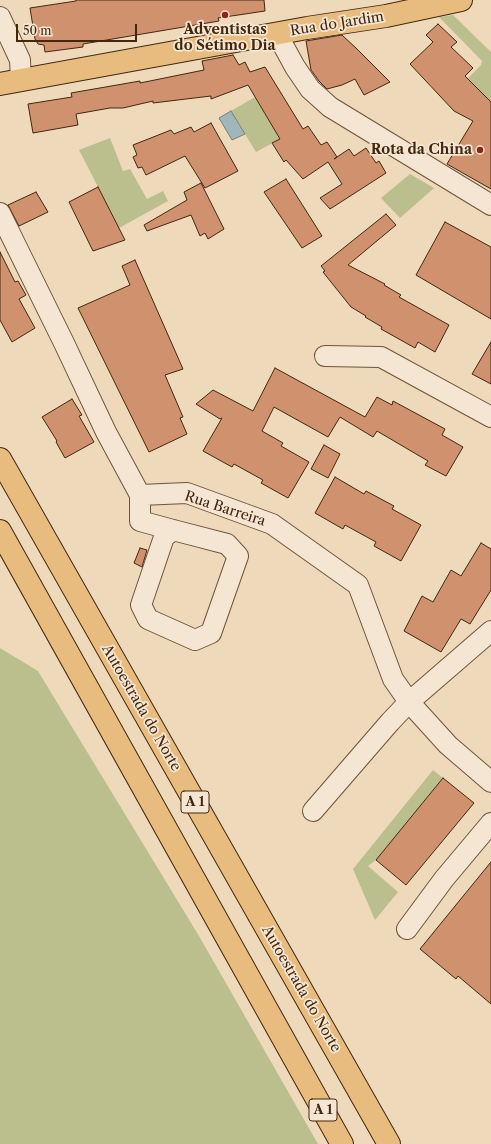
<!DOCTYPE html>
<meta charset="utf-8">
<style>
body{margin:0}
#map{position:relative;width:491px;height:1144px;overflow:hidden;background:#efd9bb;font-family:"Libre Caslon Text",serif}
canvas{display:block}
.scale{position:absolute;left:16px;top:24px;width:121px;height:18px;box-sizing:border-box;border:2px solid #42270e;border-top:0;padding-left:5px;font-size:12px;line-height:14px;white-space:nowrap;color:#42270e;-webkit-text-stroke:3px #f5e6d3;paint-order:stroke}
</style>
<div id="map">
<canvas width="491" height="1144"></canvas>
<div class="scale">50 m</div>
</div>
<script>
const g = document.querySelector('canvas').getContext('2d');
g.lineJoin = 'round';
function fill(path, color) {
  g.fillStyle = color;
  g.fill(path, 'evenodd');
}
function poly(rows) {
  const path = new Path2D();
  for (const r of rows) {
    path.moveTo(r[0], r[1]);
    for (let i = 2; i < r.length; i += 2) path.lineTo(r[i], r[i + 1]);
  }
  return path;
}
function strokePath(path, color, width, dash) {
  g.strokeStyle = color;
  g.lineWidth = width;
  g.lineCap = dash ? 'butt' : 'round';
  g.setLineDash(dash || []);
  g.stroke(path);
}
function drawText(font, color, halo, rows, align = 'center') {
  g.font = font + ' "Libre Caslon Text",serif';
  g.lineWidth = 3.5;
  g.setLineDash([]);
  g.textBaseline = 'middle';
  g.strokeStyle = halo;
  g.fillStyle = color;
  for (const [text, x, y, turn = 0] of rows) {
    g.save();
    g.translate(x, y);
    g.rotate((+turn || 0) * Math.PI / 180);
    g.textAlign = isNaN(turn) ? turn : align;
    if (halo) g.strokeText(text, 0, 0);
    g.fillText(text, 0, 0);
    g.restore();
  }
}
fill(poly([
 [453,15,491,52,491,102,468,78,481,65,482,61,439,17],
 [255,97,280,139,256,152,231,111],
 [110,138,123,171,130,169,147,199,163,191,168,201,119,228,79,150],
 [410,174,434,188,400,218,381,198],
 [0,648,38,671,199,936,318,1144,0,1144],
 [433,770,443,778,376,860,368,866,398,892,375,920,353,869]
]), '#bbbf8e');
const water = poly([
 [231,111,245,134,232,140,219,118,231,111]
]);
fill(water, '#9fb7bb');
strokePath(water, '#7a7d76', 1);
const building = poly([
 [76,0,264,0,265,11,218,18,219,21,83,44,83,47,45,52,44,45,38,44,35,39,30,8,76,1,76,0],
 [438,24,457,42,451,47,473,68,465,76,491,102,491,189,447,164,473,121,454,111,410,64,433,42,426,35,438,24],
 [342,35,357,49,390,82,364,95,355,79,342,85,327,89,319,81,311,70,306,41,342,35],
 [233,55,239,65,245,62,250,72,265,67,303,129,308,126,321,145,327,142,337,157,334,159,349,149,354,156,366,148,376,163,379,161,386,173,330,209,320,198,342,184,328,162,303,179,286,160,284,162,272,143,280,139,248,85,211,99,211,96,153,103,153,101,123,108,110,108,76,114,78,125,33,133,28,104,72,97,71,93,140,81,140,83,204,70,202,61,233,55],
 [211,123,238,171,205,188,185,156,146,175,142,167,138,168,133,157,137,155,133,145,171,130,174,134,191,127,194,132,211,123],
 [286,179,322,236,302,248,264,192,286,179],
 [201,183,224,229,208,239,205,233,200,236,191,215,147,231,144,225,187,200,184,192,201,183],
 [98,187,125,240,93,251,69,202,98,187],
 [36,192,48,212,19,226,8,205,36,192],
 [386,214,396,225,348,265,385,284,384,285,401,295,399,297,449,325,435,352,418,342,415,348,381,329,382,327,365,317,366,316,351,307,323,272,325,271,321,266,386,214],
 [445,222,491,247,491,319,416,275,445,222],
 [0,252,15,282,18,281,26,295,19,299,35,328,12,342,0,320,0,252],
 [135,260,183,369,165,375,183,417,180,418,187,434,149,452,78,308,130,285,122,266,135,260],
 [491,342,491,384,472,374,491,342],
 [275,368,365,417,377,397,392,405,393,401,445,429,442,435,463,447,446,476,425,465,428,461,377,431,373,437,340,417,328,437,274,407,262,431,283,443,281,446,309,462,288,498,261,483,263,480,234,464,232,467,203,451,222,418,220,419,196,404,213,390,253,411,275,368],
 [72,399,82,415,79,416,94,442,65,458,56,442,57,441,42,417,72,399],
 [324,445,340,454,328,478,311,469,324,445],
 [335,477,364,494,366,491,394,506,392,509,421,525,401,561,374,546,376,542,345,525,343,529,315,513,335,477],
 [481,543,491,549,491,590,470,624,461,619,441,652,404,631,422,596,433,602,451,570,461,576,481,543],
 [140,548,147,550,142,567,134,563,140,548],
 [443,778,474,803,406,885,376,860,443,778],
 [491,862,491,1004,458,976,456,979,420,949,491,862]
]);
fill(building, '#d0926e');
strokePath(building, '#42270e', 1);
const minor = poly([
 [0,17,20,60,21,80],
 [277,34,295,67,310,89,330,107,491,205],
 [0,213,64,343,106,432,140,495,140,521,173,530,227,544,238,556,211,633,195,640,148,619,141,605,164,537,173,530],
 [325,356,381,357,491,417],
 [140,495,187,493,272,524,358,585,393,679,409,702,448,745,491,782],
 [313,811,390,722,409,702,491,631],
 [407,929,444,879,491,823]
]);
const major = poly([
 [0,84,307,28,386,16,461,0]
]);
const highway = poly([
 [0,459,389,1144],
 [0,531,342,1144]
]);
strokePath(minor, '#6d5439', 22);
strokePath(major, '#42270e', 24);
strokePath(highway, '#42270e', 24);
strokePath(minor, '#f5e6d3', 20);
strokePath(major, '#e8bc7e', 22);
strokePath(highway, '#e8bc7e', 22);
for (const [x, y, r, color] of [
 [225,15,4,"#8f2418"],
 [480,150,4,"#8f2418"]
]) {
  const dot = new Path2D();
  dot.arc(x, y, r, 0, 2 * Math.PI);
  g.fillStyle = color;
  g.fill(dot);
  strokePath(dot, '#f5e6d3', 1.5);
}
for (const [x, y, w] of [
 [195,802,28],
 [323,1110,28]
]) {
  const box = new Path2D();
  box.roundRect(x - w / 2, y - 11, w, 22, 3);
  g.fillStyle = '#f5e6d3';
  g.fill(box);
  strokePath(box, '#42270e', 1);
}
drawText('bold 13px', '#42270e', null, [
 ["A 1",195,802],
 ["A 1",323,1110]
]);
drawText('14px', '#42270e', '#f5e6d3', [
 ["Rua do Jardim",337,24,-9],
 ["Rua Barreira",225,509,18],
 ["Autoestrada do Norte",141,708,60],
 ["Autoestrada do Norte",301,989,60]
]);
drawText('bold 14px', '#42270e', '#f5e6d3', [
 ["Adventistas",225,30],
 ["do Sétimo Dia",225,46],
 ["Rota da China",472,150,"right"]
]);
</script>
